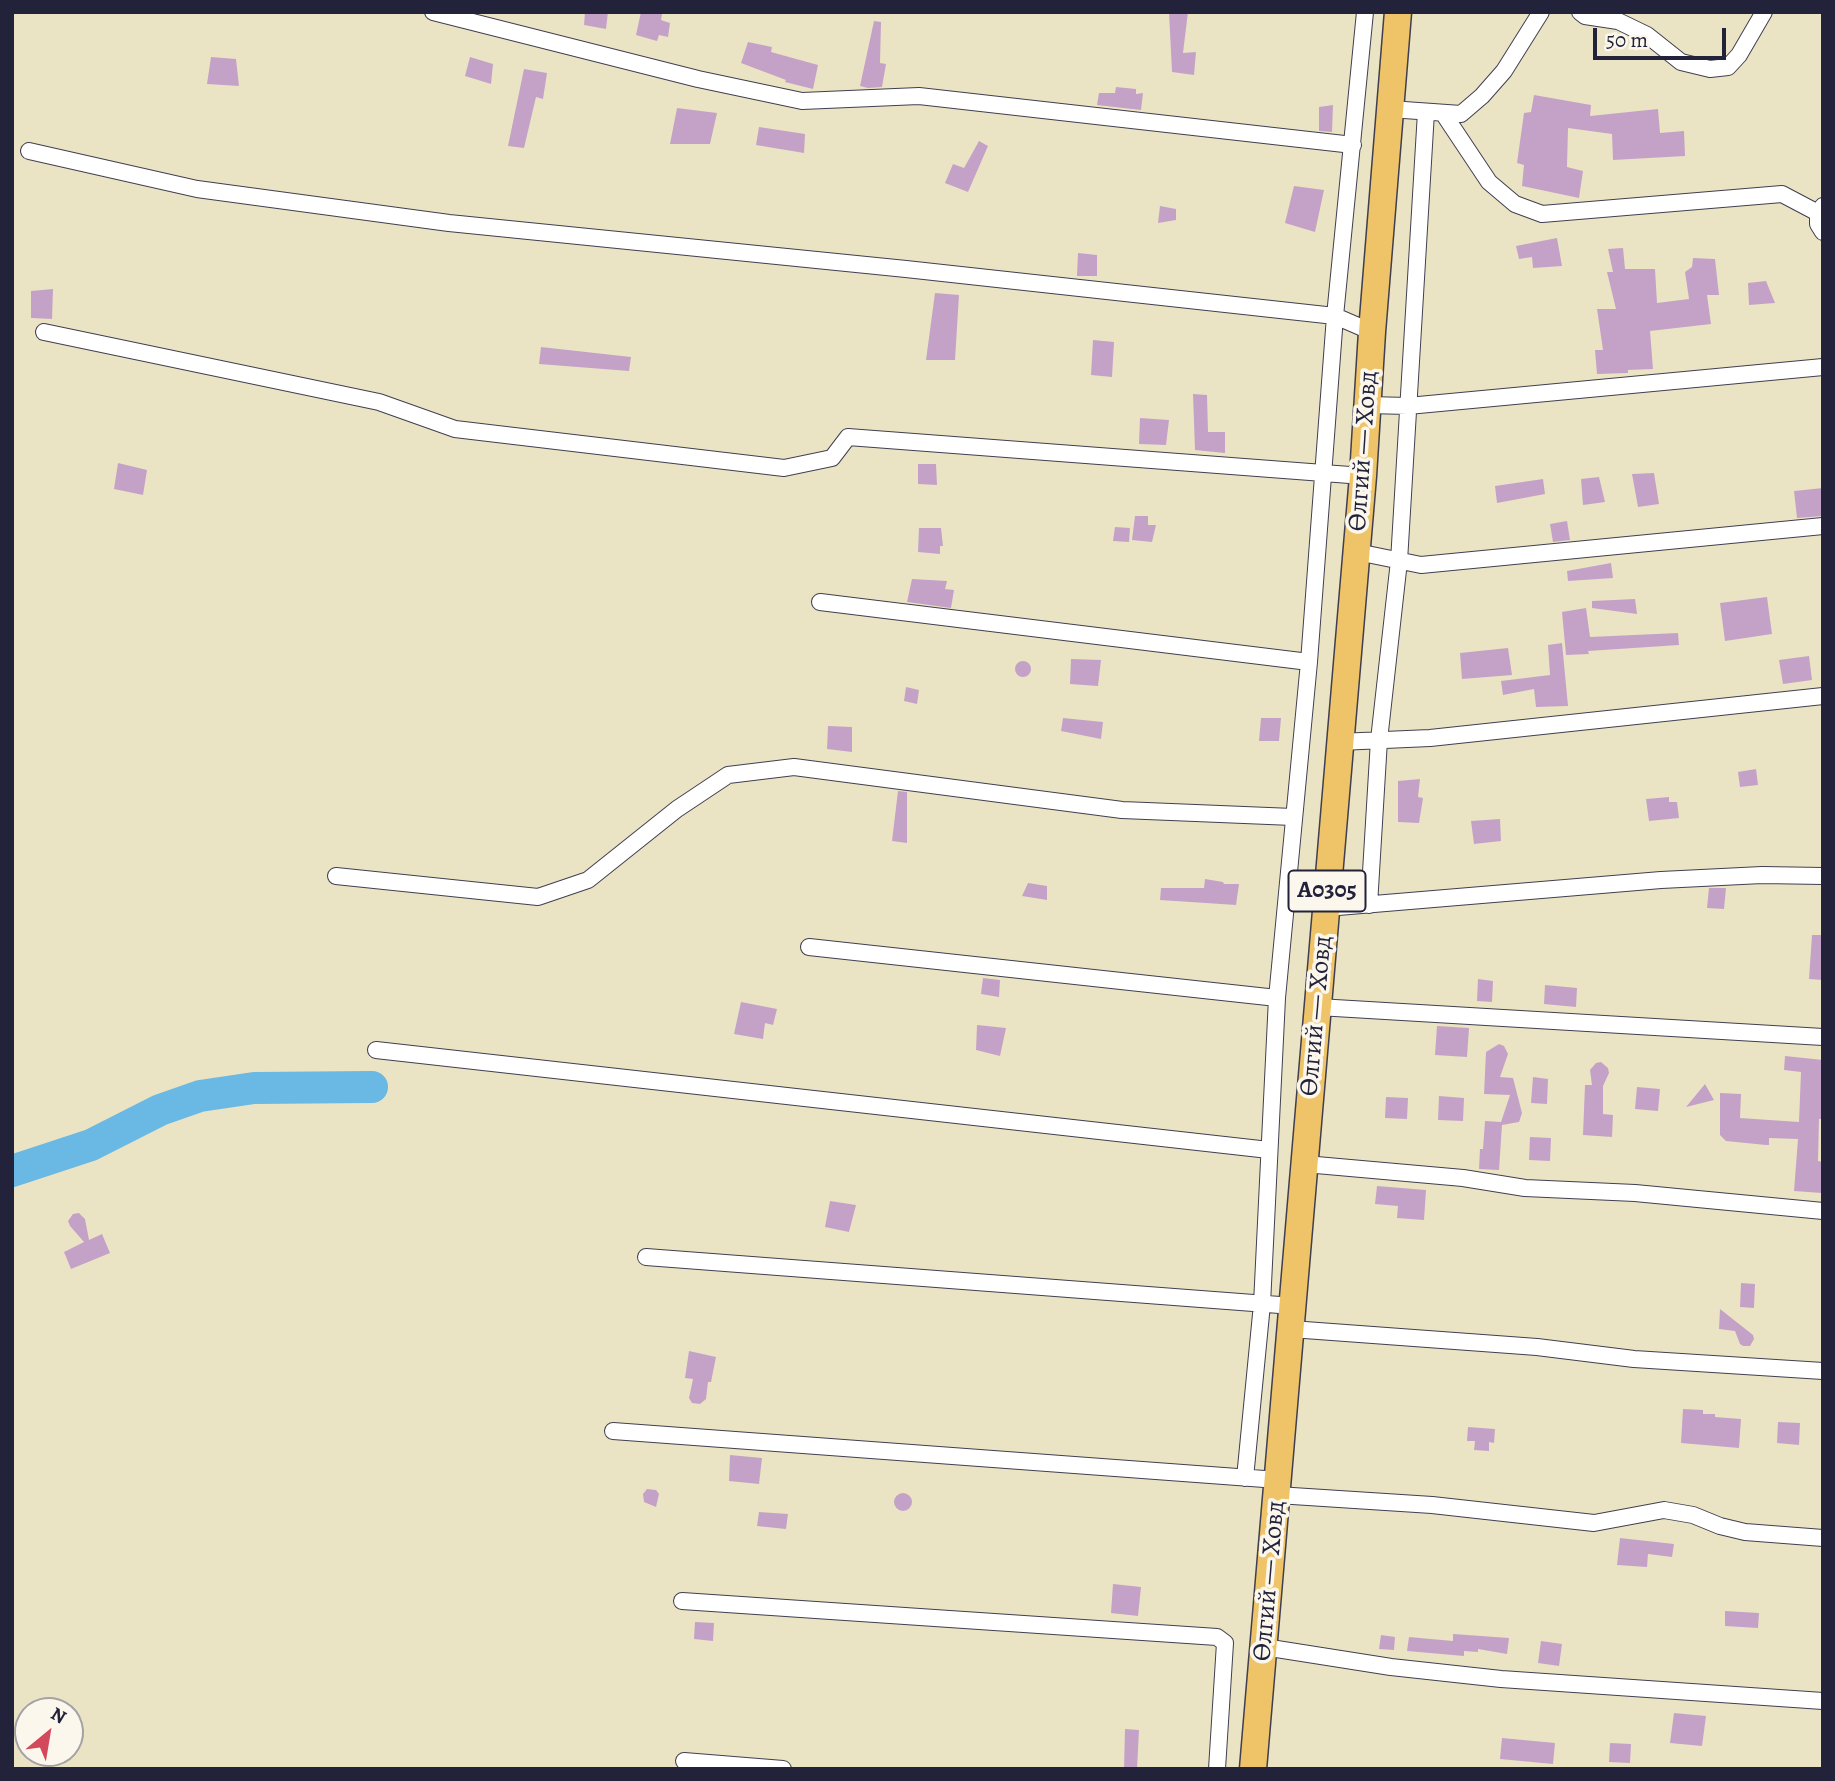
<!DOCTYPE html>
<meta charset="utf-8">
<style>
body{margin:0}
#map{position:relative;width:1835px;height:1781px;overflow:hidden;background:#ebe4c4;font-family:Alegreya,serif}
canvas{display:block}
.frame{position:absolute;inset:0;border:14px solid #22223b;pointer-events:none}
.north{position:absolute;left:14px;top:1697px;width:70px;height:70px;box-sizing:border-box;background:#fbf7ec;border:2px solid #a4a2a5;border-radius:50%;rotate:30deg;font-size:19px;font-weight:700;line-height:28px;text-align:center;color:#22223b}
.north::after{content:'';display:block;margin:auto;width:24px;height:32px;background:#d1495b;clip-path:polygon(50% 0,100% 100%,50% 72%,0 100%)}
.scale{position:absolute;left:1593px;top:28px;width:133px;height:32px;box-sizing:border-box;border:4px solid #22223b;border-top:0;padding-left:9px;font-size:21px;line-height:24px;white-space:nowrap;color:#22223b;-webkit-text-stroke:5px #fbf7ec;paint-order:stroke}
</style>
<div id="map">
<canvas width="1835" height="1781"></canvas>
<div class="frame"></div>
<div class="north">N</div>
<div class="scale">50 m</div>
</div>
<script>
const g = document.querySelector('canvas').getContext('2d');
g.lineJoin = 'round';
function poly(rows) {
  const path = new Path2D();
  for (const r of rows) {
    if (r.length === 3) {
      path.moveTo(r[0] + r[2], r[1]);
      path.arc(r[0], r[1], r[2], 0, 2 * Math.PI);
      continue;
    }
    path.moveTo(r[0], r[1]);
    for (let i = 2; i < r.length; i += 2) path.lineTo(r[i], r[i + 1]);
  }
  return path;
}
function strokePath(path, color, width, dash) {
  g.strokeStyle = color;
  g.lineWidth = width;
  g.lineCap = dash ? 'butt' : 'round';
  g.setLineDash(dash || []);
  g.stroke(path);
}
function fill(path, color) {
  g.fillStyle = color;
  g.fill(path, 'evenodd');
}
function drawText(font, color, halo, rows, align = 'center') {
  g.font = font + ' Alegreya,serif';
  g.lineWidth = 7;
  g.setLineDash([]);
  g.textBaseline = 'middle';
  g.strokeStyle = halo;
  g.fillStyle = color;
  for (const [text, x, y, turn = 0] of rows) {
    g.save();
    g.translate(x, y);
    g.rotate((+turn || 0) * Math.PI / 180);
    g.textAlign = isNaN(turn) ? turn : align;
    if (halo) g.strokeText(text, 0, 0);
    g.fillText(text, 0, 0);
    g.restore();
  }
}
strokePath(poly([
 [12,1171,91,1145,160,1110,200,1096,254,1088,372,1087]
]), '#6ab8e4', 32);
fill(poly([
 [585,12,608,12,606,29,584,25],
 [641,12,662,14,661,20,670,23,668,37,659,35,657,41,636,35],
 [1169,12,1188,12,1183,53,1196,52,1194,75,1172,72],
 [874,21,881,22,880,63,886,64,882,87,868,88,860,86],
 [748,42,772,47,771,52,818,65,813,89,785,82,786,80,741,63],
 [211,57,236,59,239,86,207,84],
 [470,57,493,64,491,84,465,76],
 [524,69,547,73,543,99,536,97,524,148,508,146],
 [1116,87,1136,89,1136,94,1143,93,1141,110,1097,105,1099,93,1115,93],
 [1534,95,1591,105,1590,116,1658,109,1660,133,1684,131,1685,156,1613,160,1612,134,1568,128,1567,167,1583,171,1579,198,1522,186,1524,165,1517,163,1524,113,1531,112],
 [1333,105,1332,132,1319,131,1319,107],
 [677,108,717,113,710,144,670,144],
 [759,127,805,134,804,153,756,145],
 [979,141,988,146,968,192,945,183,953,164,964,168],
 [1294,186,1324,190,1315,232,1285,223],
 [1160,206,1176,209,1176,220,1158,223],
 [1557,238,1562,266,1533,268,1532,257,1519,259,1516,246],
 [1623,248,1625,269,1655,269,1657,303,1689,299,1685,272,1692,267,1693,258,1715,259,1719,295,1707,295,1711,324,1650,331,1653,369,1628,370,1628,373,1597,374,1595,350,1603,350,1597,309,1616,309,1607,272,1613,272,1608,249],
 [1078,253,1097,255,1097,276,1077,276],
 [1766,281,1775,303,1749,305,1748,283],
 [53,289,52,319,31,318,31,291],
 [935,293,959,295,955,360,926,360],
 [1093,340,1114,342,1112,377,1091,375],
 [541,347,631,357,629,371,539,364],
 [1193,394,1207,395,1208,432,1225,432,1225,453,1195,450],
 [1140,418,1169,420,1166,445,1139,444],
 [118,463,147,470,143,495,114,489],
 [918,464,936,464,937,485,918,484],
 [1654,473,1659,504,1638,507,1632,474],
 [1599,477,1605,502,1583,505,1581,479],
 [1543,479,1545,494,1497,503,1495,486],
 [1823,488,1823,516,1797,518,1794,491],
 [1135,516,1148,516,1148,525,1156,525,1152,542,1132,540],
 [1567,521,1570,540,1553,542,1550,524],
 [1115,527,1130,528,1129,542,1113,541],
 [919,528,941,528,943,546,940,546,940,554,918,552],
 [1611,563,1613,578,1568,581,1567,571],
 [912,579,947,581,945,589,954,590,951,608,907,602],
 [1767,597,1772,634,1725,641,1720,603],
 [1635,599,1637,614,1592,608,1592,601],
 [1586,608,1590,637,1678,633,1679,645,1588,651,1589,654,1566,655,1562,612],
 [1562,643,1568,706,1536,707,1534,689,1503,695,1501,681,1550,675,1548,645],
 [1508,648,1512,675,1462,679,1460,653],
 [1809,656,1812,680,1783,684,1779,660],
 [1071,659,1101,660,1098,686,1070,684],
 [1023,669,8],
 [906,687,919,690,917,704,904,701],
 [1063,718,1103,722,1101,739,1061,731],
 [1261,718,1281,718,1279,741,1259,741],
 [828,726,852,727,852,752,827,749],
 [1756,769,1758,785,1740,787,1738,772],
 [1420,779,1418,797,1423,798,1419,823,1398,822,1398,781],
 [898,791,907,792,907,843,892,841],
 [1669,797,1669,802,1677,802,1679,818,1649,821,1646,799],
 [1500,819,1501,841,1474,844,1471,821],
 [1205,879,1223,882,1224,884,1239,884,1236,905,1160,900,1161,888,1204,888],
 [1028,883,1047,886,1047,900,1022,896],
 [1709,888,1726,888,1724,909,1707,908],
 [1812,935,1823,935,1823,980,1809,979],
 [983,978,1000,980,999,997,981,994],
 [1478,979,1493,981,1492,1002,1477,1001],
 [1545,985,1577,988,1576,1007,1544,1004],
 [741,1002,777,1009,773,1025,765,1023,763,1039,734,1034],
 [977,1025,1006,1028,1000,1056,976,1050],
 [1437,1026,1469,1028,1467,1057,1435,1055],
 [1499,1044,1504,1046,1508,1054,1500,1077,1513,1078,1522,1113,1519,1122,1502,1125,1499,1170,1479,1169,1480,1149,1483,1149,1485,1121,1501,1122,1510,1095,1484,1094,1486,1052],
 [1785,1056,1823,1060,1823,1119,1819,1119,1818,1161,1823,1162,1822,1193,1794,1191,1798,1139,1769,1138,1769,1145,1766,1145,1726,1141,1720,1135,1720,1093,1741,1094,1740,1118,1799,1122,1801,1072,1784,1070],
 [1601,1062,1608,1068,1609,1073,1603,1086,1603,1114,1613,1115,1612,1137,1583,1135,1585,1085,1592,1085,1590,1070,1596,1063],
 [1533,1077,1548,1079,1547,1104,1531,1103],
 [1705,1084,1714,1100,1686,1107],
 [1637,1087,1660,1089,1658,1111,1635,1109],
 [1439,1096,1464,1098,1463,1121,1438,1120],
 [1386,1097,1408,1098,1407,1119,1385,1118],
 [1530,1137,1551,1138,1550,1161,1529,1160],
 [1377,1186,1426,1190,1424,1220,1397,1218,1398,1206,1375,1204],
 [830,1201,856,1205,849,1232,825,1227],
 [79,1213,85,1219,89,1240,102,1234,110,1253,71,1269,64,1252,84,1242,70,1226,68,1221,73,1214],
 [1741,1283,1755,1284,1754,1308,1740,1307],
 [1720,1309,1753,1335,1754,1339,1750,1346,1743,1346,1740,1344,1735,1331,1719,1329],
 [689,1351,716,1357,711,1382,708,1382,706,1399,700,1404,692,1403,689,1398,693,1379,685,1378],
 [1683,1409,1703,1410,1703,1414,1715,1414,1715,1417,1741,1419,1739,1448,1681,1443],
 [1778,1422,1800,1423,1799,1445,1777,1443],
 [1468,1427,1495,1429,1494,1443,1489,1442,1489,1451,1474,1450,1475,1441,1467,1441],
 [730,1455,762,1458,759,1484,729,1481],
 [647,1489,656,1490,659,1494,656,1507,644,1502,643,1494],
 [903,1502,9],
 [759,1512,788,1514,786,1529,757,1526],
 [1620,1538,1674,1544,1672,1557,1648,1554,1647,1567,1617,1565],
 [1113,1584,1141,1587,1138,1616,1111,1613],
 [1725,1611,1759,1613,1758,1628,1725,1626],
 [695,1622,714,1623,713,1641,694,1639],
 [1453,1634,1509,1638,1507,1654,1478,1649,1478,1652,1464,1651,1464,1656,1407,1651,1409,1637,1453,1641],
 [1381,1635,1395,1637,1394,1650,1379,1649],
 [1541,1641,1562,1644,1559,1666,1538,1663],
 [1674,1713,1706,1716,1702,1746,1670,1743],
 [1125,1729,1139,1730,1137,1769,1124,1769],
 [1502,1738,1555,1743,1553,1764,1500,1759],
 [1610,1743,1631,1744,1630,1763,1609,1762]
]), '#c4a2c8');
const minor = poly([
 [433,12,698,79,802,101,919,96,1353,145],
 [1580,12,1585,16,1618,21,1647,35,1681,62,1710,69,1728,67,1739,55,1764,12],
 [1390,109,1461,114,1482,96,1504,71,1541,12],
 [1443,113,1489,182,1515,204,1542,214,1782,194,1818,213],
 [29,151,197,189,449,223,906,269,1335,316,1372,332],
 [1823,206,1818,213,1818,224,1823,232],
 [44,332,379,402,455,429,784,468,832,458,848,437,1363,476],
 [1368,405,1408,406,1823,367],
 [1357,552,1421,565,1823,526],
 [820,602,1309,662],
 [1339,742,1430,738,1823,696],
 [336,876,538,897,588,880,677,809,728,775,794,767,1122,810,1293,817],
 [1369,905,1379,740,1399,561,1426,112],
 [1326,908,1661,880,1762,875,1823,876],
 [809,947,1277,998],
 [1318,1007,1823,1037],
 [376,1050,1269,1150],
 [1305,1164,1463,1178,1525,1188,1635,1193,1823,1211],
 [646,1257,1293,1306],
 [1291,1329,1537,1347,1634,1359,1823,1371],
 [613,1431,1278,1480],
 [1245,1478,1262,1304,1277,998,1309,662,1335,316,1365,12],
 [1277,1495,1432,1505,1594,1523,1664,1510,1693,1515,1720,1526,1745,1532,1823,1538],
 [682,1601,1217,1637,1225,1643,1217,1769],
 [1264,1647,1391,1667,1501,1679,1823,1701],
 [684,1761,783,1769]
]);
const trunk = poly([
 [1253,1769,1363,476,1372,332,1398,12]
]);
strokePath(minor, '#403f50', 18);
strokePath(trunk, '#403f50', 29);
strokePath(minor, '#fff', 16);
strokePath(trunk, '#efc469', 26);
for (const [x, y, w] of [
 [1327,891,77]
]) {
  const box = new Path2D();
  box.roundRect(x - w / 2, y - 20.5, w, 41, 5);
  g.fillStyle = '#fbf7ec';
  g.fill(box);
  strokePath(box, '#22223b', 2);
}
drawText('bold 24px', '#22223b', null, [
 ["A0305",1327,891]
]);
drawText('26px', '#22223b', '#fbf7ec', [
 ["Өлгий — Ховд",1364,451,-86],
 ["Өлгий — Ховд",1317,1016,-85],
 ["Өлгий — Ховд",1270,1581,-85]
]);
</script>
